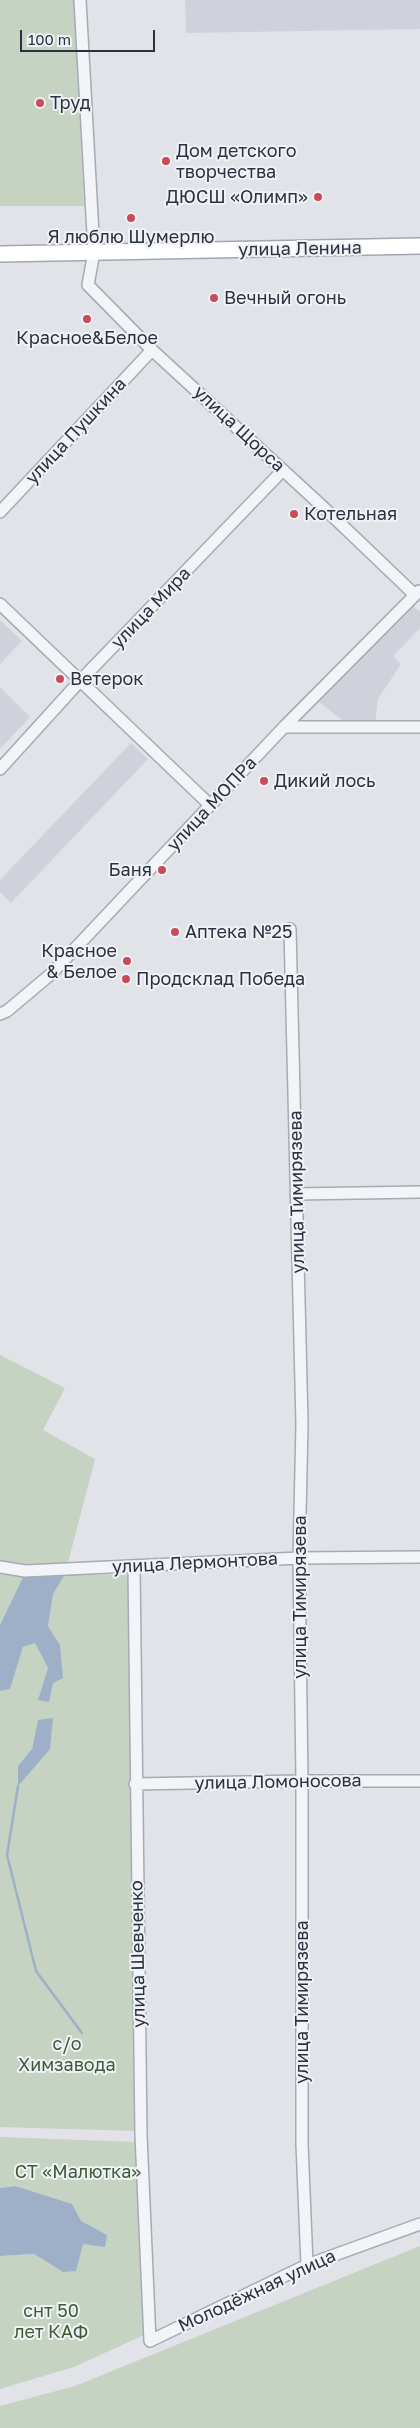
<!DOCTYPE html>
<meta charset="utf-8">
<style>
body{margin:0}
#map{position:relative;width:420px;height:2428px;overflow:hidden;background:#e1e3e9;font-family:"Golos Text",sans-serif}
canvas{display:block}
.scale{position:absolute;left:20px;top:30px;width:135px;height:22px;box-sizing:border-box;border:2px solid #2a3140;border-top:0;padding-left:6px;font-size:15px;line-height:18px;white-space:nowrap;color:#2a3140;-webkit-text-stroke:4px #f0f2f6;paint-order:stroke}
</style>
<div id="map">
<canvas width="420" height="2428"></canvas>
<div class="scale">100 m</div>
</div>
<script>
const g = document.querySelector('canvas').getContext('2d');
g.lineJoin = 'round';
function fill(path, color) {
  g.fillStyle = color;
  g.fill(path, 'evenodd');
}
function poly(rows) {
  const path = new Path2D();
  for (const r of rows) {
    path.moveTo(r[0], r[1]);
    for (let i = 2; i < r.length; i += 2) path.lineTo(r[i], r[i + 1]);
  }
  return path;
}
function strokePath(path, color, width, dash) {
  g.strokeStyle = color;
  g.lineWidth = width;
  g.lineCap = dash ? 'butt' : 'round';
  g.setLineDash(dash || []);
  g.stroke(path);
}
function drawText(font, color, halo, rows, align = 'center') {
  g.font = font + ' "Golos Text",sans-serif';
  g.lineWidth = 4;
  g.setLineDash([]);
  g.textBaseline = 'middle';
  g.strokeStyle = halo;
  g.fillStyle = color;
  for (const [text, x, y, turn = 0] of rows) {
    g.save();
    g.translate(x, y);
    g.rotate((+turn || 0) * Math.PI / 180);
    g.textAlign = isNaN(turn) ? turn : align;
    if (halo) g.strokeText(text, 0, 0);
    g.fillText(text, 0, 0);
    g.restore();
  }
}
fill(poly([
 [185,0,420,0,420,29,186,33],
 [413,606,420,612,420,628,393,656,401,664,378,699,375,723,343,721,318,701],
 [0,620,22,641,0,664],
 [0,687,30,717,0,749],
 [131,743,148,759,11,903,0,892,0,880]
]), '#cfd2db');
fill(poly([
 [0,0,74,0,84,206,0,206],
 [0,1355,65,1388,43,1430,95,1459,65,1574,129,1575,136,2131,0,2127,0,1691,10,1689,23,1647,35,1642,48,1668,60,1645,48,1626,53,1594,24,1575,0,1625],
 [38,1720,50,1749,18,1766,32,1749],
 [0,2137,136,2142,146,2334,74,2367,0,2389,0,2256,34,2254,63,2272,15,2186,0,2188],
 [420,2246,420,2428,0,2428,0,2406,75,2386]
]), '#c6d2c2');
fill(poly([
 [65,1574,53,1594,48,1626,60,1645,63,1678,53,1683,49,1702,38,1700,48,1668,35,1643,23,1647,10,1689,0,1691,0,1625,24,1575],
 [53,1718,50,1749,18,1786,18,1766,32,1749,38,1720],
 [15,2186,72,2204,81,2221,107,2235,105,2247,83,2244,76,2271,63,2272,34,2254,0,2256,0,2188]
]), '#9db0c7');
strokePath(poly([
 [18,1786,7,1855,36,1971,82,2033]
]), '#9db0c7', 2.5);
const minor = poly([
 [80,0,94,252,88,285,152,350,323,507,415,595],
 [0,512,152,350],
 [0,604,210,805],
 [284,727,420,727],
 [0,769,79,682,283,470],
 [290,929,302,1424,299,1558,302,1781,302,2144,307,2265],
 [0,1014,7,1011,51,974,284,727,419,591],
 [296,1194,420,1192],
 [0,1567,25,1571,299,1558,420,1557],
 [134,1567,141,2135,150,2341,307,2265,420,2224],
 [135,1784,302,1781,420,1781]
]);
const major = poly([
 [0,254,420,246]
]);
strokePath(minor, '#a6aab3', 14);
strokePath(major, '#a0a7b4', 18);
strokePath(minor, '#f3f4f7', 11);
strokePath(major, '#fff', 15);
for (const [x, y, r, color] of [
 [40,103,5,"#c94a59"],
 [166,161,5,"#c94a59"],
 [318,197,5,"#c94a59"],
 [131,218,5,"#c94a59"],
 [214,298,5,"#c94a59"],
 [87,319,5,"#c94a59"],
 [294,514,5,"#c94a59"],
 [60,679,5,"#c94a59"],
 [264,781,5,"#c94a59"],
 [162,870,5,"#c94a59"],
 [175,932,5,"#c94a59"],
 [127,961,5,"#c94a59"],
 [126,979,5,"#c94a59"]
]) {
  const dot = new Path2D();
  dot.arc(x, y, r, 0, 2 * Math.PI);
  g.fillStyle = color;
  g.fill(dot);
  strokePath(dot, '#f0f2f6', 2);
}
drawText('18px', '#2a3140', '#f0f2f6', [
 ["Труд",50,103],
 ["Дом детского",176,151],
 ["творчества",176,172],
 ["ДЮСШ «Олимп»",308,197,"right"],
 ["Я люблю Шумерлю",131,237,"center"],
 ["Вечный огонь",224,298],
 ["Красное&Белое",87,338,"center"],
 ["Котельная",304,514],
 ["Ветерок",70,679],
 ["Дикий лось",274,781],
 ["Баня",152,870,"right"],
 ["Аптека №25",185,932],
 ["Красное",117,951,"right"],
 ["& Белое",117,972,"right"],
 ["Продсклад Победа",136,979]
], 'left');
drawText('18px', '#2a3140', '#f0f2f6', [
 ["улица Ленина",300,249,-1],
 ["улица Щорса",239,429,43],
 ["улица Пушкина",76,431,-47],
 ["улица Мира",151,608,-46],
 ["улица МОПРа",212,804,-47],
 ["улица Тимирязева",297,1192,-91],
 ["улица Лермонтова",195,1563,-3],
 ["улица Тимирязева",300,1597,-90],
 ["улица Ломоносова",278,1782,-1],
 ["улица Шевченко",138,1954,-91],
 ["улица Тимирязева",302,2002,-90],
 ["Молодёжная улица",257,2291,-25]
]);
drawText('18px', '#3d5b37', '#f0f2f6', [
 ["с/о",67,2044],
 ["Химзавода",67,2065],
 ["СТ «Малютка»",78,2172],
 ["снт 50",51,2311],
 ["лет КАФ",51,2332]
]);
</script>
